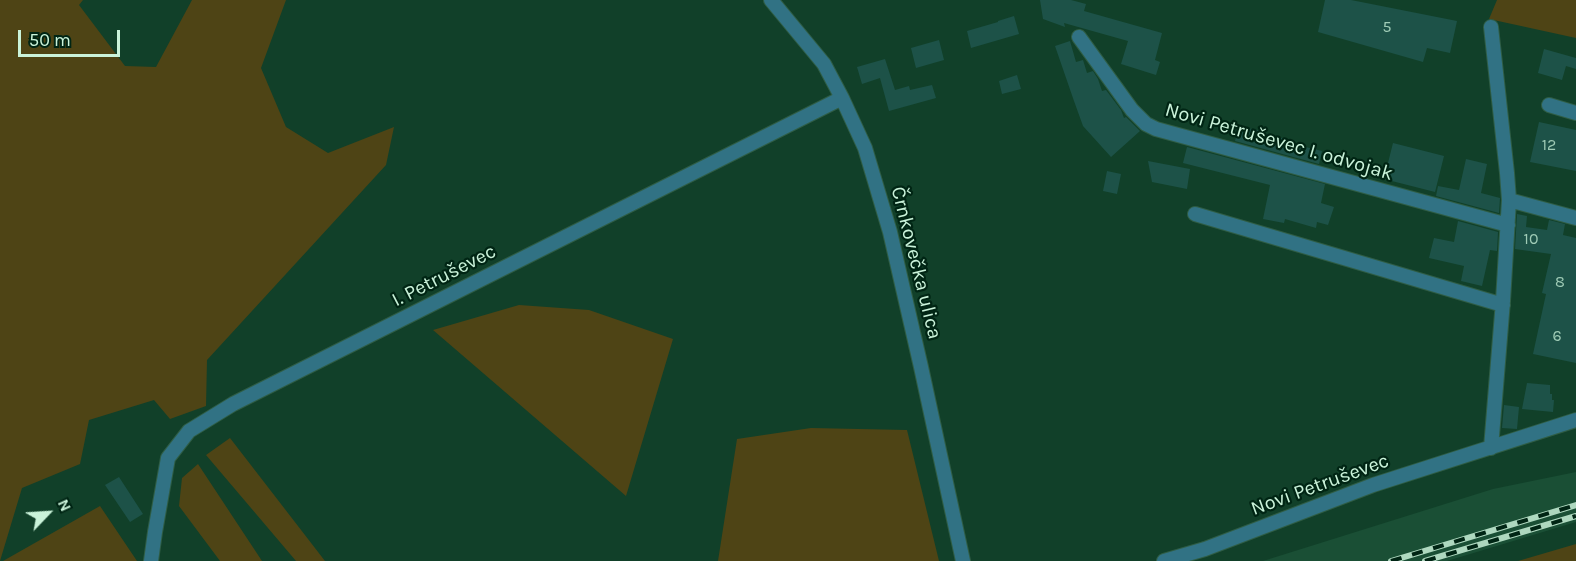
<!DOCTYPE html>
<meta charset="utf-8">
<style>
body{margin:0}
#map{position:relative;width:1576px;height:561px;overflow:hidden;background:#114029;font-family:Karla,sans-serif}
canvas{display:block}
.north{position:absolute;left:18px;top:483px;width:60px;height:60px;-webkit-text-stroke:4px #002514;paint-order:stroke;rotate:65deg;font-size:16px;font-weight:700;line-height:24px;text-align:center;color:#caf3da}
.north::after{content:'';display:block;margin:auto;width:21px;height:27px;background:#caf3da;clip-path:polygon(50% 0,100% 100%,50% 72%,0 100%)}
.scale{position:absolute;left:18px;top:30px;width:102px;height:27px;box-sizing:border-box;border:3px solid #caf3da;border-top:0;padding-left:8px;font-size:18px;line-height:21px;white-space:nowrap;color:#caf3da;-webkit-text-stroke:4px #002514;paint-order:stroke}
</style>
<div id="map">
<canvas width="1576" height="561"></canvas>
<div class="north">N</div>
<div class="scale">50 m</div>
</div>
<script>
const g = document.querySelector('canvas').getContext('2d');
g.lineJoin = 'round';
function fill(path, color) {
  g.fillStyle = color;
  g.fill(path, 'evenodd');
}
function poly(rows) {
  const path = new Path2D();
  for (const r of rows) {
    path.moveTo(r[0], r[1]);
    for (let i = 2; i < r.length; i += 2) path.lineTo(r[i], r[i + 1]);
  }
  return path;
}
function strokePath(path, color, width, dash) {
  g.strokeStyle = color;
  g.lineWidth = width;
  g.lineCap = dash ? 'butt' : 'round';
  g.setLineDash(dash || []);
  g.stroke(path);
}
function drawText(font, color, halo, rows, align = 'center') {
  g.font = font + ' Karla,sans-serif';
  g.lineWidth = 4.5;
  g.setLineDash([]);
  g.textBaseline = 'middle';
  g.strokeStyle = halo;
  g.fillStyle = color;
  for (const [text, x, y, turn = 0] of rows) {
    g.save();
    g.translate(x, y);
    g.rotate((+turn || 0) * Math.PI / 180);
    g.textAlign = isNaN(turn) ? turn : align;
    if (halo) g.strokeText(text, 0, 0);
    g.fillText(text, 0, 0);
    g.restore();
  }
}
fill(poly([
 [1576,472,1576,522,1447,561,1263,561,1493,489]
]), '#1a4f35');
fill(poly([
 [0,0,83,0,79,5,125,66,156,67,192,0,286,0,261,68,286,127,328,153,394,127,386,165,207,360,206,406,170,419,154,400,89,420,80,464,22,488,0,561],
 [1497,0,1576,0,1576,38,1489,19],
 [519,305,589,310,673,339,626,496,433,330],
 [811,428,907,430,939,561,718,561,737,439],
 [230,438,325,561,296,561,206,455],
 [198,464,262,561,220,561,179,506,182,478],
 [100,506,137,561,3,561],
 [1576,544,1576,561,1518,561]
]), '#4e4415');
fill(poly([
 [1040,0,1071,0,1086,4,1084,11,1162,33,1155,60,1160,62,1156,75,1121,64,1128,41,1064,23,1065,27,1043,19],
 [1325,0,1351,0,1457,21,1450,53,1427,48,1423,62,1318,32],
 [1014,16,1019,34,971,48,967,31,998,22,998,21],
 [939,40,944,60,916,68,911,48],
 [1070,41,1076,62,1083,60,1087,73,1093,71,1098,79,1102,91,1106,90,1121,110,1124,118,1126,117,1140,131,1111,157,1083,126,1074,101,1055,46],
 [1544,49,1576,58,1576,69,1566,66,1562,80,1538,73],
 [885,59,895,90,909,86,910,90,932,85,936,98,889,111,880,78,862,84,857,67],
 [1017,75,1021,89,1002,94,999,81],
 [1539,122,1576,130,1576,171,1530,162],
 [1239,126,1266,132,1265,134,1290,140,1289,143,1322,151,1319,164,1235,141],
 [1393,143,1444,156,1435,192,1384,179],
 [1187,147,1325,184,1321,203,1334,207,1328,225,1317,222,1316,228,1285,219,1284,223,1263,219,1270,185,1183,163],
 [1466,159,1487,164,1481,193,1500,198,1499,213,1436,196,1438,186,1459,190],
 [1148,161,1190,169,1187,189,1152,182],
 [1107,171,1121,174,1117,194,1103,191],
 [1517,214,1527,216,1526,227,1547,230,1549,220,1565,224,1563,235,1576,238,1576,363,1533,354,1546,294,1542,293,1551,254,1515,249],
 [1458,221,1498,232,1497,251,1490,250,1482,286,1461,281,1464,266,1429,258,1434,238,1454,242],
 [1527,383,1550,385,1550,394,1552,394,1552,400,1554,400,1553,412,1522,409],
 [1504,405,1519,407,1517,429,1502,428],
 [119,477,143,514,130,522,105,485]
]), '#1d5248');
const street = poly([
 [771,0,824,64,842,98,865,148,890,232,921,367,963,561],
 [1079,37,1132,110,1146,124,1156,129,1508,225],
 [1549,105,1576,113],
 [1509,200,1576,218],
 [1195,214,1503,305],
 [1491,448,1503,301,1509,200,1507,173,1491,27],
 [151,561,155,532,168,458,189,431,233,404,842,98],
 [1164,561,1205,549,1373,485,1576,420]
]);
strokePath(street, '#2f5d45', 16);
strokePath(street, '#317284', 14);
const rail = poly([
 [1391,561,1576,505],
 [1425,561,1576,516]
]);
strokePath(rail, '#aed8bf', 6);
strokePath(rail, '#002514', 4, [11]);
drawText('16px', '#9fcbb6', null, [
 ["5",1387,27],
 ["12",1549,145],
 ["10",1531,239],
 ["8",1560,282],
 ["6",1557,336]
]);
drawText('20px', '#caf3da', '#002514', [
 ["Novi Petruševec I. odvojak",1279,142,16],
 ["Črnkovečka ulica",916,263,76],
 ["I. Petruševec",444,276,-27],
 ["Novi Petruševec",1320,485,-20]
]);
</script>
